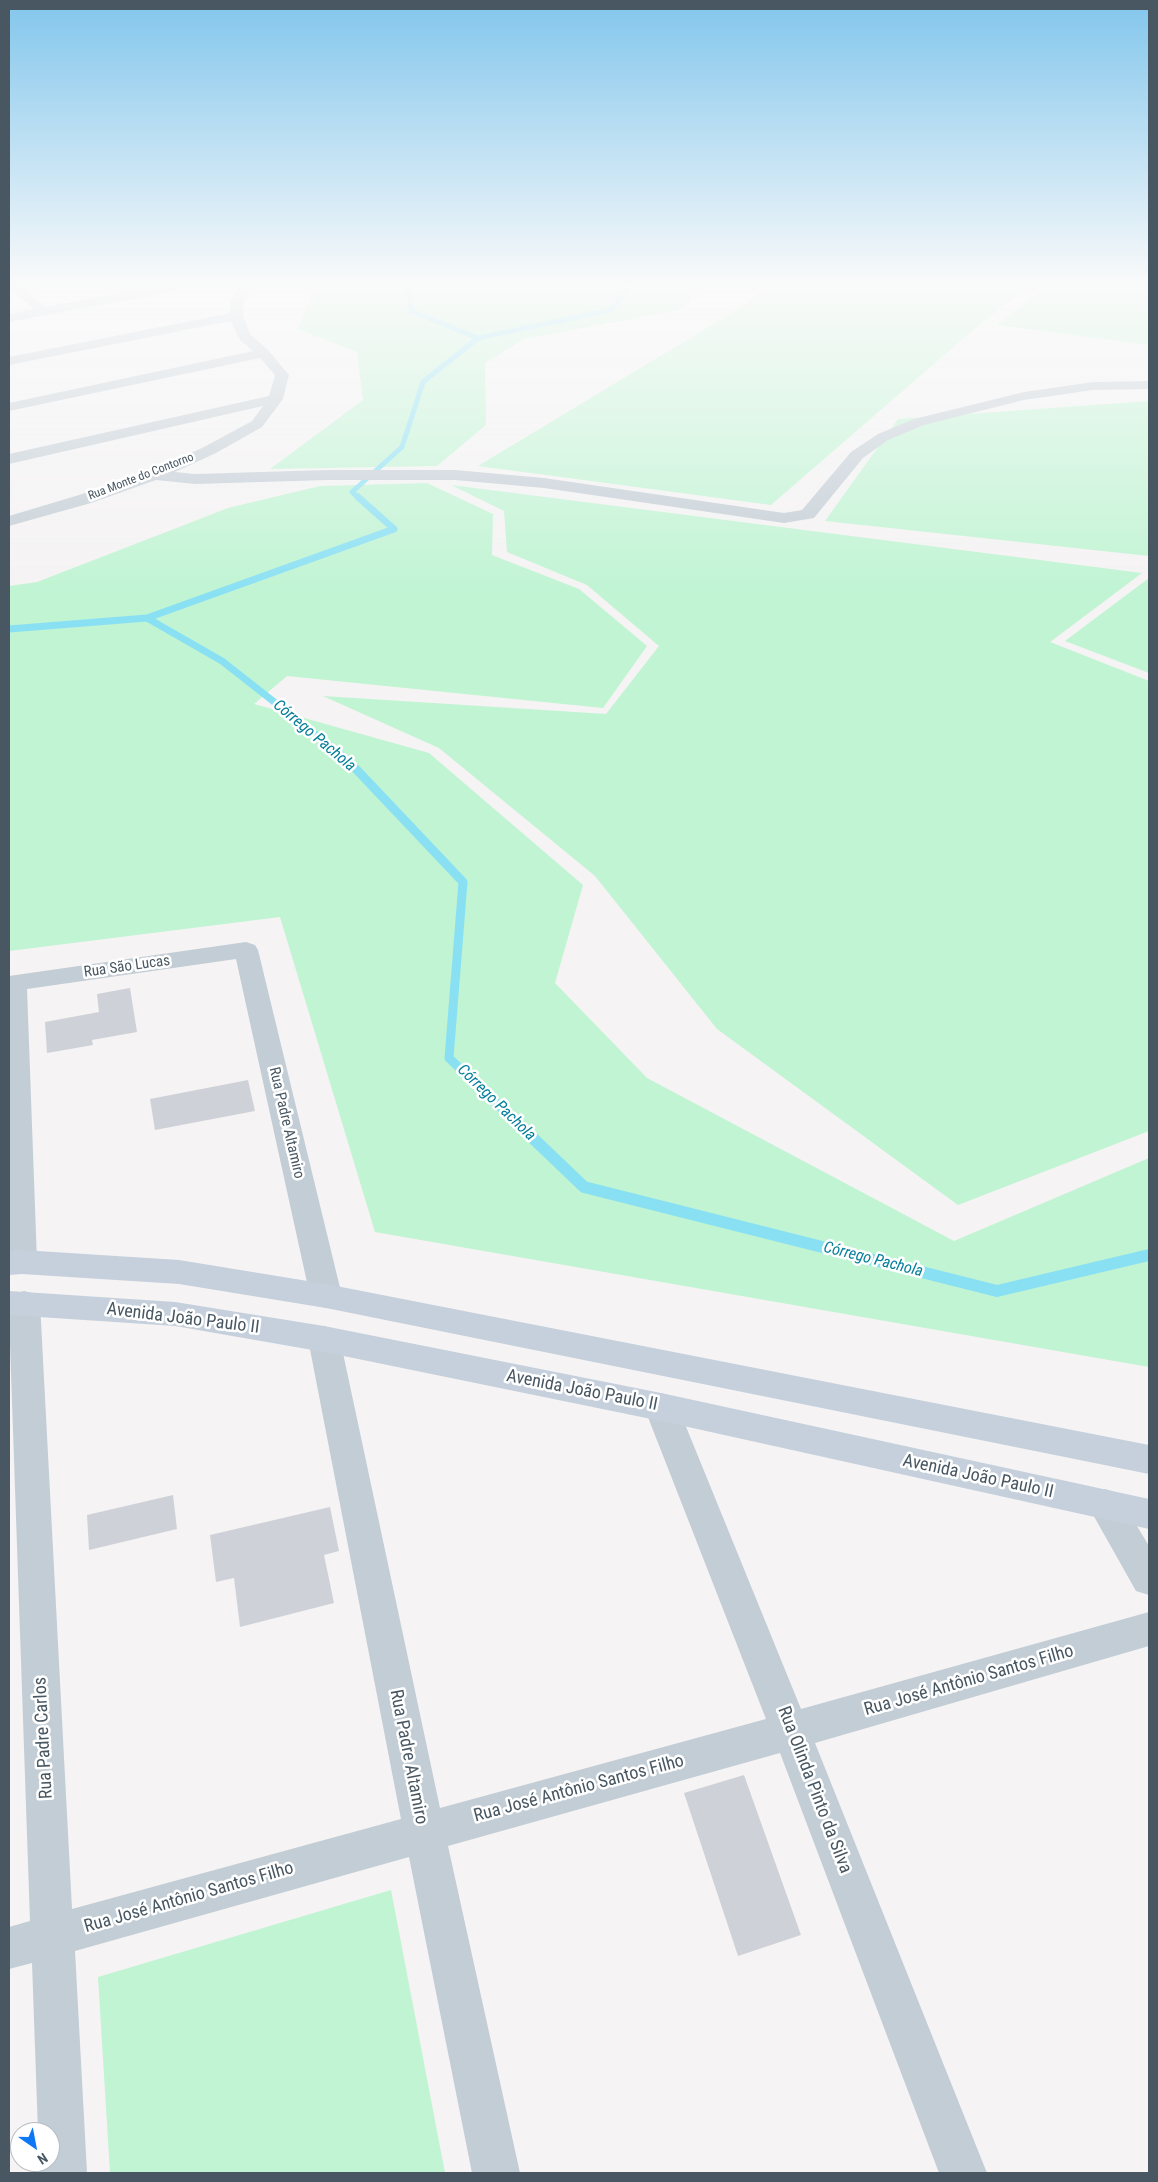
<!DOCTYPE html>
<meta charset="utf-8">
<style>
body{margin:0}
#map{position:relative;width:1158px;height:2182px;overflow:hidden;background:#f5f3f3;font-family:"Roboto Condensed",sans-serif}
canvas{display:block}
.frame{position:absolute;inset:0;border:10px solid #485762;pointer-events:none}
.north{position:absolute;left:10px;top:2122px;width:50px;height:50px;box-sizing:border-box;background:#fff;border:1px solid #b6bcc0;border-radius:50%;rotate:147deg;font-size:14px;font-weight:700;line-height:20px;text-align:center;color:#485762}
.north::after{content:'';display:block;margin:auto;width:18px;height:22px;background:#0e77f4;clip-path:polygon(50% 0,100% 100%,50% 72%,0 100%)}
</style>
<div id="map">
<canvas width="1158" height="2182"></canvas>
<div class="frame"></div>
<div class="north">N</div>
</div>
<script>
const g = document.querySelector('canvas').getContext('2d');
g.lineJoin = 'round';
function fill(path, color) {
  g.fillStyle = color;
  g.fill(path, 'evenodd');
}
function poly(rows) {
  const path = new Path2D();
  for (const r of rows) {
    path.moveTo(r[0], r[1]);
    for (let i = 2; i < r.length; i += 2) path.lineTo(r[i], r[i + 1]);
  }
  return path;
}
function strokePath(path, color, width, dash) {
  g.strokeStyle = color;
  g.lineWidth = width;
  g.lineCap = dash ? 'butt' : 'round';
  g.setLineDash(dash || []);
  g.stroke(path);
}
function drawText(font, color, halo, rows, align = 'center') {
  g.font = font + ' "Roboto Condensed",sans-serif';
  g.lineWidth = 5;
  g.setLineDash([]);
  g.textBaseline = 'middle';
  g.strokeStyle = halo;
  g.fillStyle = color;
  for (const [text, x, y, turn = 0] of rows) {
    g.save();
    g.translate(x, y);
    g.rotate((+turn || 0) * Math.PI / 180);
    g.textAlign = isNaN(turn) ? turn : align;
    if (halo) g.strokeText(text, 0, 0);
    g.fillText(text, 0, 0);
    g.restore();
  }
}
fill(poly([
 [314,288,699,288,684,309,524,339,485,363,486,425,437,466,270,469,363,400,357,352,298,329],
 [766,288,1026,288,972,331,771,505,478,466,733,312],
 [1044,288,1149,288,1149,345,997,325],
 [1149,401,1149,556,825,521,898,419],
 [427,483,493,514,492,555,579,589,647,646,603,708,287,676,254,704,429,753,583,885,555,983,647,1078,954,1241,1149,1158,1149,1367,375,1232,280,917,9,951,9,586,37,582,228,508,320,486],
 [451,485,1142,573,1050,642,1149,681,1149,1131,958,1205,717,1029,595,876,439,748,323,696,606,714,659,646,587,585,507,552,504,511],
 [1149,578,1149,673,1065,641],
 [391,1890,445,2173,110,2173,98,1977]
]), '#c0f4d3');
strokePath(poly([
 [407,288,411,311,478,338],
 [359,498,352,492,402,447,423,382,478,338,611,310,629,288]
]), '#8ae0f3', 5);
strokePath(poly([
 [147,618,394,529,358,497],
 [9,629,147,618,222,661,343,756,357,770]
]), '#8ae0f3', 7);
strokePath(poly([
 [356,769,463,882,449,1058,518,1124]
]), '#8ae0f3', 9);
strokePath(poly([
 [517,1123,584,1187,997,1291,1149,1255]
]), '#8ae0f3', 12);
fill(poly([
 [130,988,137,1032,92,1040,93,1045,47,1053,45,1022,99,1012,97,994],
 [248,1080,255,1111,155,1130,150,1099],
 [173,1495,177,1529,89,1550,87,1515],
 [330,1507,339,1551,324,1555,334,1603,240,1627,234,1578,216,1582,210,1535],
 [744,1775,801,1935,738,1956,684,1793]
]), '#ced2d8');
fill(poly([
 [9,288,23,288,45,307,150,288,177,288,171,292,9,322,9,314,34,309,9,288],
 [239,288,251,288,244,300,243,316,250,334,268,350,289,375,283,399,262,427,216,453,175,472,195,474,328,470,455,470,544,478,784,513,802,510,851,452,878,434,914,419,1024,392,1093,382,1149,381,1149,389,1093,390,1024,400,924,425,888,440,863,458,814,518,784,523,544,488,455,480,328,480,195,484,156,480,91,503,9,526,9,516,79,495,149,472,204,447,252,421,263,406,9,464,9,454,269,396,275,375,260,358,9,411,9,403,253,351,239,339,231,321,9,365,9,357,230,313,230,300,239,288],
 [246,942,255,945,258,950,342,1296,337,1305,326,1308,315,1305,310,1296,236,959,27,989,37,1262,33,1270,22,1274,11,1270,9,1266,9,976,246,942],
 [24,1291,35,1294,40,1303,72,1909,401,1819,308,1339,313,1330,324,1326,335,1330,340,1339,440,1808,766,1719,644,1407,649,1397,661,1393,673,1397,678,1407,801,1709,1149,1612,1149,1646,815,1743,987,2173,939,2173,780,1753,448,1846,520,2173,472,2173,409,1857,75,1951,87,2173,39,2173,39,2162,50,2162,50,2132,38,2132,32,1963,9,1969,9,1927,30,1921,9,1315,9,1302,13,1294,24,1291],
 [1105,1489,1117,1493,1149,1546,1149,1595,1136,1591,1087,1504,1093,1493,1105,1489]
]), '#c3cdd5');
fill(poly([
 [22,1250,179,1260,326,1284,1149,1445,1149,1474,326,1308,179,1284,22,1274,9,1275,9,1251,22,1250],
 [9,1291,175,1302,324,1326,661,1393,1149,1499,1149,1529,661,1421,324,1352,175,1326,9,1315,9,1291]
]), '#c5d0dc');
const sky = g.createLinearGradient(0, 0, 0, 594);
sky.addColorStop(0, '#82c6ec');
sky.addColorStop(0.48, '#fafafa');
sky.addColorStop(1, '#fafafa00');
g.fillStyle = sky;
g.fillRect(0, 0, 1158, 594);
drawText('12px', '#485762', '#fff', [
 ["Rua Monte do Contorno",141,477,-21]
]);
drawText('15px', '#485762', '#fff', [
 ["Rua São Lucas",127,967,-8],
 ["Rua Padre Altamiro",286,1123,77]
]);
drawText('italic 16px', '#047e9a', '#fff', [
 ["Córrego Pachola",314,736,40],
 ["Córrego Pachola",496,1103,44],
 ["Córrego Pachola",873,1260,14]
]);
drawText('18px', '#485762', '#fff', [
 ["Avenida João Paulo II",183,1319,7],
 ["Avenida João Paulo II",582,1391,11],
 ["Avenida João Paulo II",978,1477,12],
 ["Rua José Antônio Santos Filho",969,1681,-16],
 ["Rua Padre Carlos",44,1738,-93],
 ["Rua Padre Altamiro",408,1757,79],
 ["Rua José Antônio Santos Filho",579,1789,-15],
 ["Rua Olinda Pinto da Silva",814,1790,69],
 ["Rua José Antônio Santos Filho",189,1898,-16]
]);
</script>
